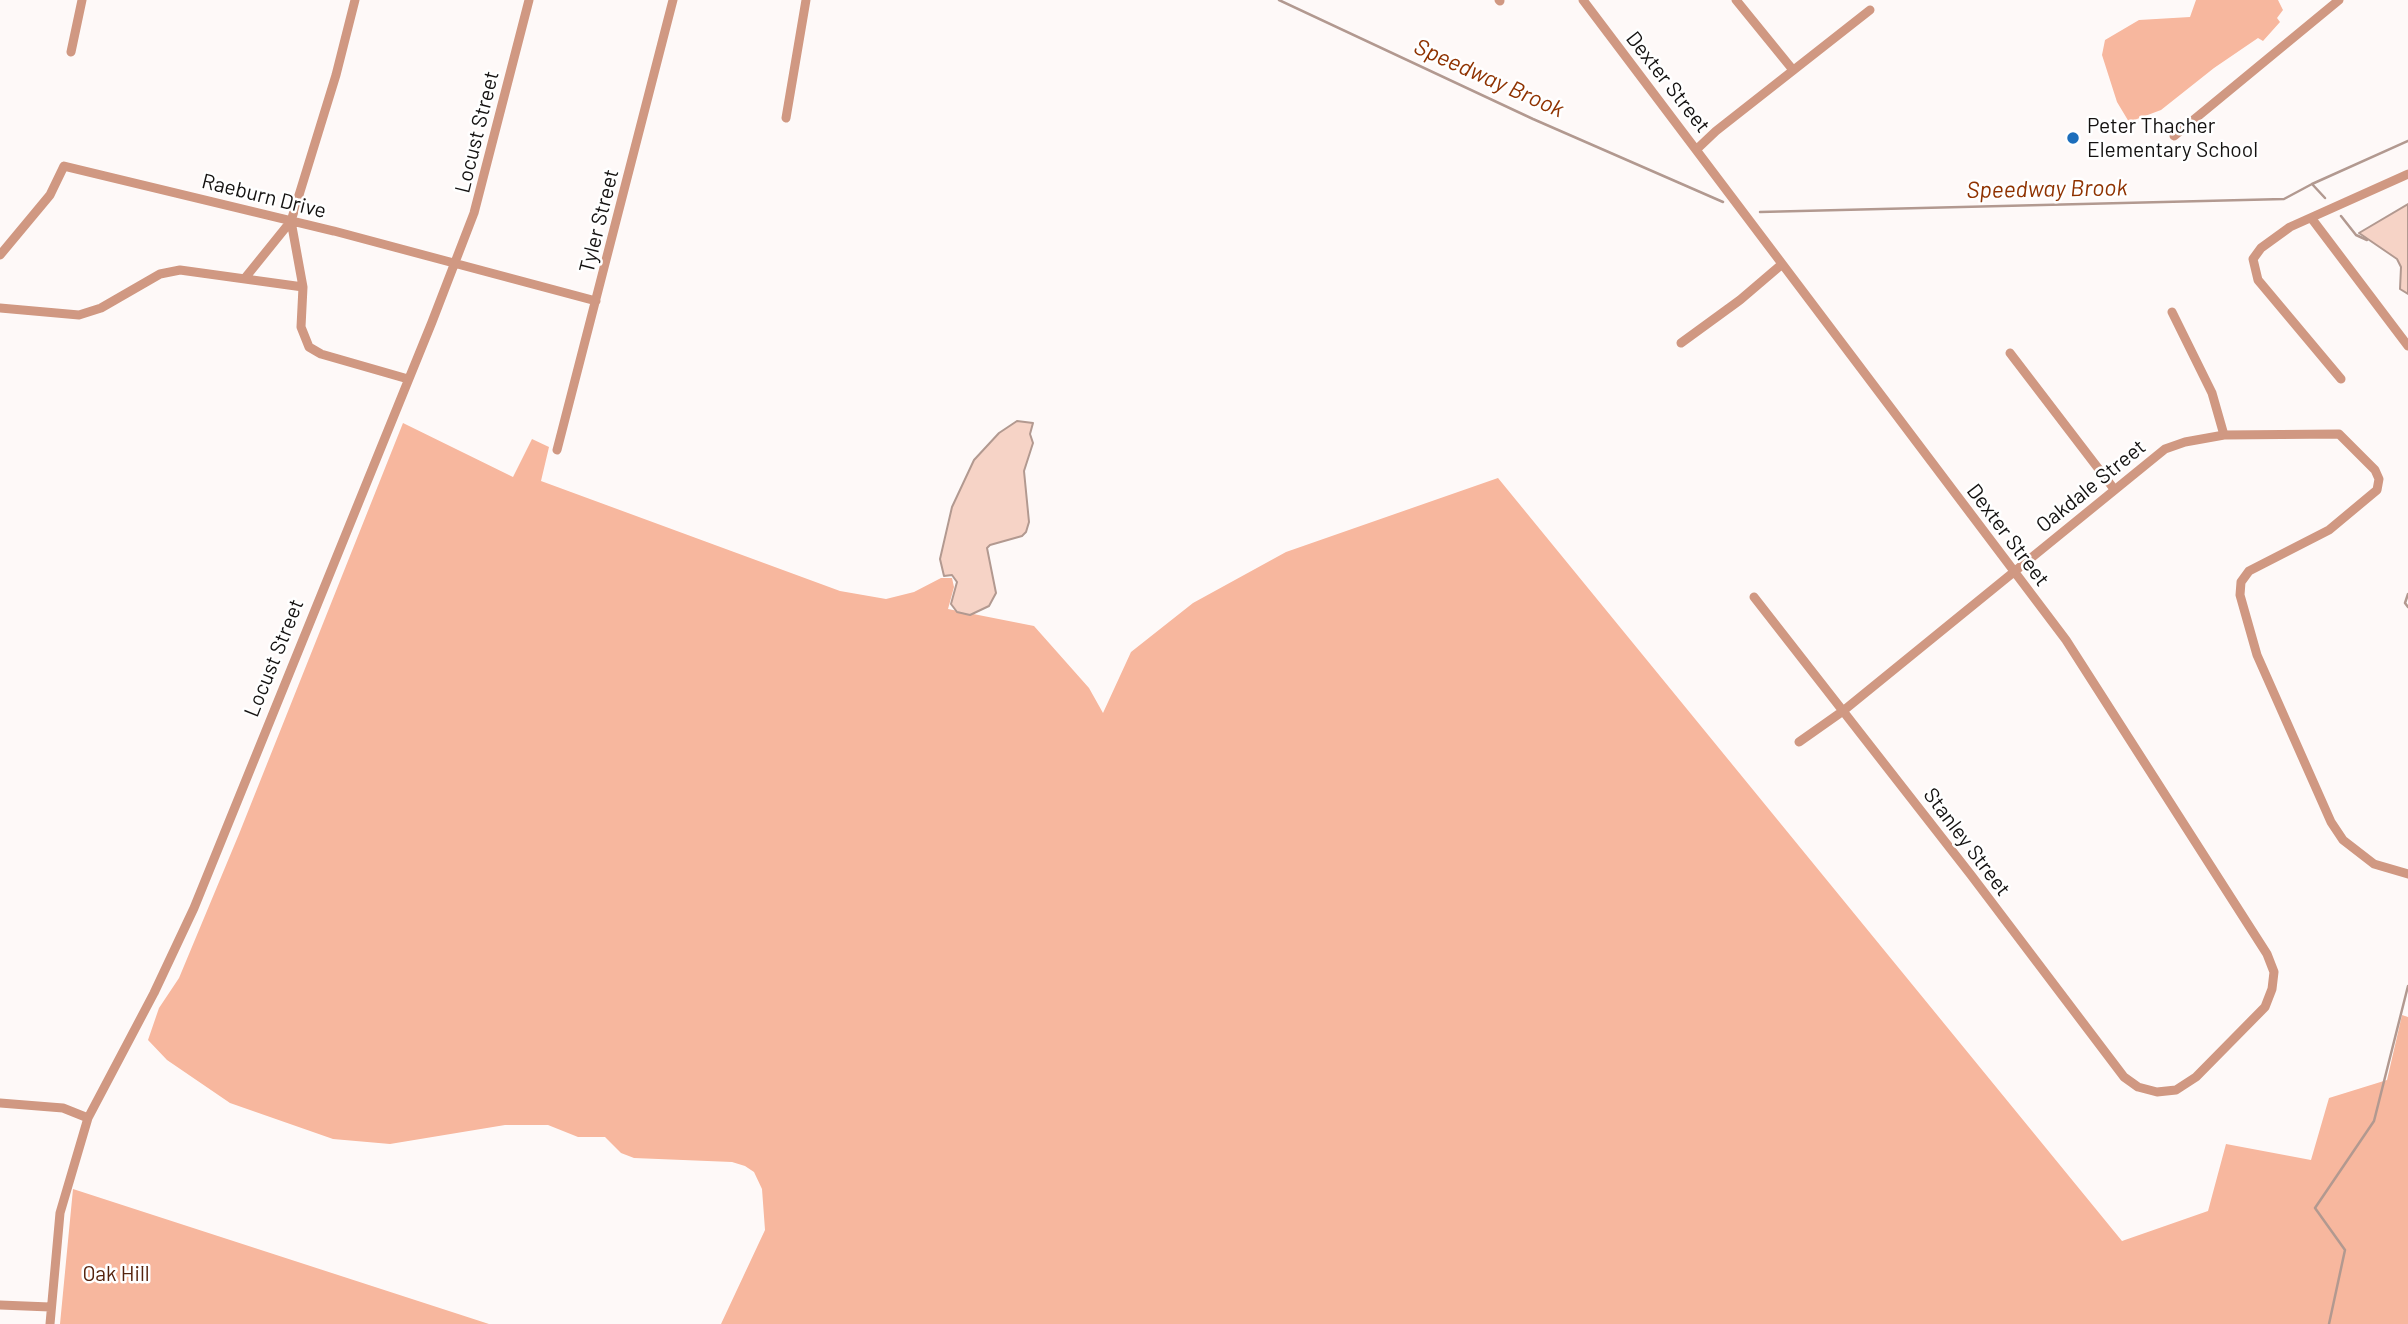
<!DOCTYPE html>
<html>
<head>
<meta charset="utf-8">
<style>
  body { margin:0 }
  canvas { display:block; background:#fef9f8 }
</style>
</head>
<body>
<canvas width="2408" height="1324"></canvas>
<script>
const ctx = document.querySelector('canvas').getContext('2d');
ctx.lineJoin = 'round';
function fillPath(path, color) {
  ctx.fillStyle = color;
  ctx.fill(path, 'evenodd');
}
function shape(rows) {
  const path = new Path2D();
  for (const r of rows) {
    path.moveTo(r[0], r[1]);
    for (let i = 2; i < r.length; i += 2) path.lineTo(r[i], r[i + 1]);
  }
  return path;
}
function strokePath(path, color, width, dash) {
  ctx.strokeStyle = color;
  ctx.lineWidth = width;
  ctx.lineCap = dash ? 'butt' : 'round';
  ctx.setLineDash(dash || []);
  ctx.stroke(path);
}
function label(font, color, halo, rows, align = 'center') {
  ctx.font = font + ' Barlow,sans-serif';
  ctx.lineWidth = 5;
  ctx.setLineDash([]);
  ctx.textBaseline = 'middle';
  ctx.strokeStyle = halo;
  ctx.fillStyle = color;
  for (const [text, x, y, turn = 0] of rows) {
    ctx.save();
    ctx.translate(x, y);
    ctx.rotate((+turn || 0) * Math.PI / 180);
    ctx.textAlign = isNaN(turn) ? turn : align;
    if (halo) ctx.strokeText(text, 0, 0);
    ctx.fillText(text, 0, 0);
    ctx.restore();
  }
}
fillPath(shape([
  [2196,0,2278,0,2283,10,2277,18,2280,22,2263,41,2258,38,2214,68,2161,110,2129,122,2117,102,2102,55,2105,40,2139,20,2190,17],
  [403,423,513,477,532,439,549,447,541,481,840,591,886,599,914,592,941,578,952,578,954,587,948,609,1034,626,1089,688,1103,713,1131,652,1193,603,1286,552,1498,478,2122,1241,2208,1211,2226,1144,2311,1160,2329,1098,2387,1080,2402,1015,2408,1017,2408,1324,721,1324,765,1230,762,1189,754,1172,745,1166,732,1162,634,1158,621,1153,605,1137,578,1137,548,1125,505,1125,390,1144,333,1139,230,1103,167,1060,148,1040,159,1008,179,978,239,834],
  [73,1189,489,1324,60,1324]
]), '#f7b79e');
const water = shape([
  [2408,204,2408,294,2400,289,2401,267,2397,259,2359,233,2408,204],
  [1017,421,1033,423,1030,434,1033,443,1024,471,1029,522,1026,532,1022,536,990,545,987,548,996,593,989,606,970,615,957,612,951,604,957,582,952,575,944,576,940,559,952,507,974,460,999,433,1017,421]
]);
fillPath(water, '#f6d3c6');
strokePath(water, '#b29990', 2);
strokePath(shape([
  [1279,0,1533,119,1723,202],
  [2312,184,2408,141],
  [1760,212,2284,199,2312,184,2325,198],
  [2341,216,2356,235,2367,240],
  [2408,594,2405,603,2408,607],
  [2329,1324,2345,1250,2315,1208,2374,1121,2408,986]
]), '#b29990', 2.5);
strokePath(shape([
  [355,0,336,75,291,221,303,287,301,327,309,347,321,354,408,379],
  [1499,0,1500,1],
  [1583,0,2066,640,2267,954,2274,972,2272,989,2265,1007,2196,1077,2176,1090,2157,1092,2138,1087,2124,1077,1971,875,1754,597],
  [1736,0,1793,70],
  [71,52,82,0],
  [786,118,806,0],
  [2174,136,2339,0],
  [1697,149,1716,131,1870,10],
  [2312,219,2408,346],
  [0,255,50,195,64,166,334,231,596,301],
  [245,278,291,221],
  [0,308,79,315,101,308,160,274,180,270,303,287],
  [2172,312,2212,393,2224,435],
  [1681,343,1740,300,1781,265],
  [2010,353,2114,489],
  [2341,379,2258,280,2253,259,2261,248,2290,227,2408,174],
  [557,450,673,0],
  [1799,742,1843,711,2165,449,2185,442,2224,435,2339,434,2375,470,2379,479,2377,490,2329,530,2249,571,2241,582,2240,595,2257,655,2331,822,2343,840,2374,864,2408,874],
  [0,1103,63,1108,88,1118],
  [0,1305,50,1307],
  [50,1324,60,1213,88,1118,154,993,194,908,432,322,474,213,529,0]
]), '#d09882', 9);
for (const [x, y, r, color] of [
  [2073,138,7,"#1c6ebc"]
]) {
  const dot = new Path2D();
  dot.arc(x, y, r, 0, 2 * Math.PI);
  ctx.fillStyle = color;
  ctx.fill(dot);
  strokePath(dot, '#fff', 2.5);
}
label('21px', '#141211', '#fff', [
  ["Dexter Street",1668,82,52],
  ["Locust Street",477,132,-76],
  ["Raeburn Drive",264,196,14],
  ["Tyler Street",599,221,-76],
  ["Oakdale Street",2091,486,-39],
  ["Dexter Street",2008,535,53],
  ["Locust Street",274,658,-68],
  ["Stanley Street",1967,842,53]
]);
label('21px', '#141211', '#fff', [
  ["Peter Thacher",2087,126],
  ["Elementary School",2087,150]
], 'left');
label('21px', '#56240e', '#fff', [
  ["Oak Hill",116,1274]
]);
label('italic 23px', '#8f3200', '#fff', [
  ["Speedway Brook",1489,78,24],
  ["Speedway Brook",2047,189,-1]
]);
</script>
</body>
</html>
